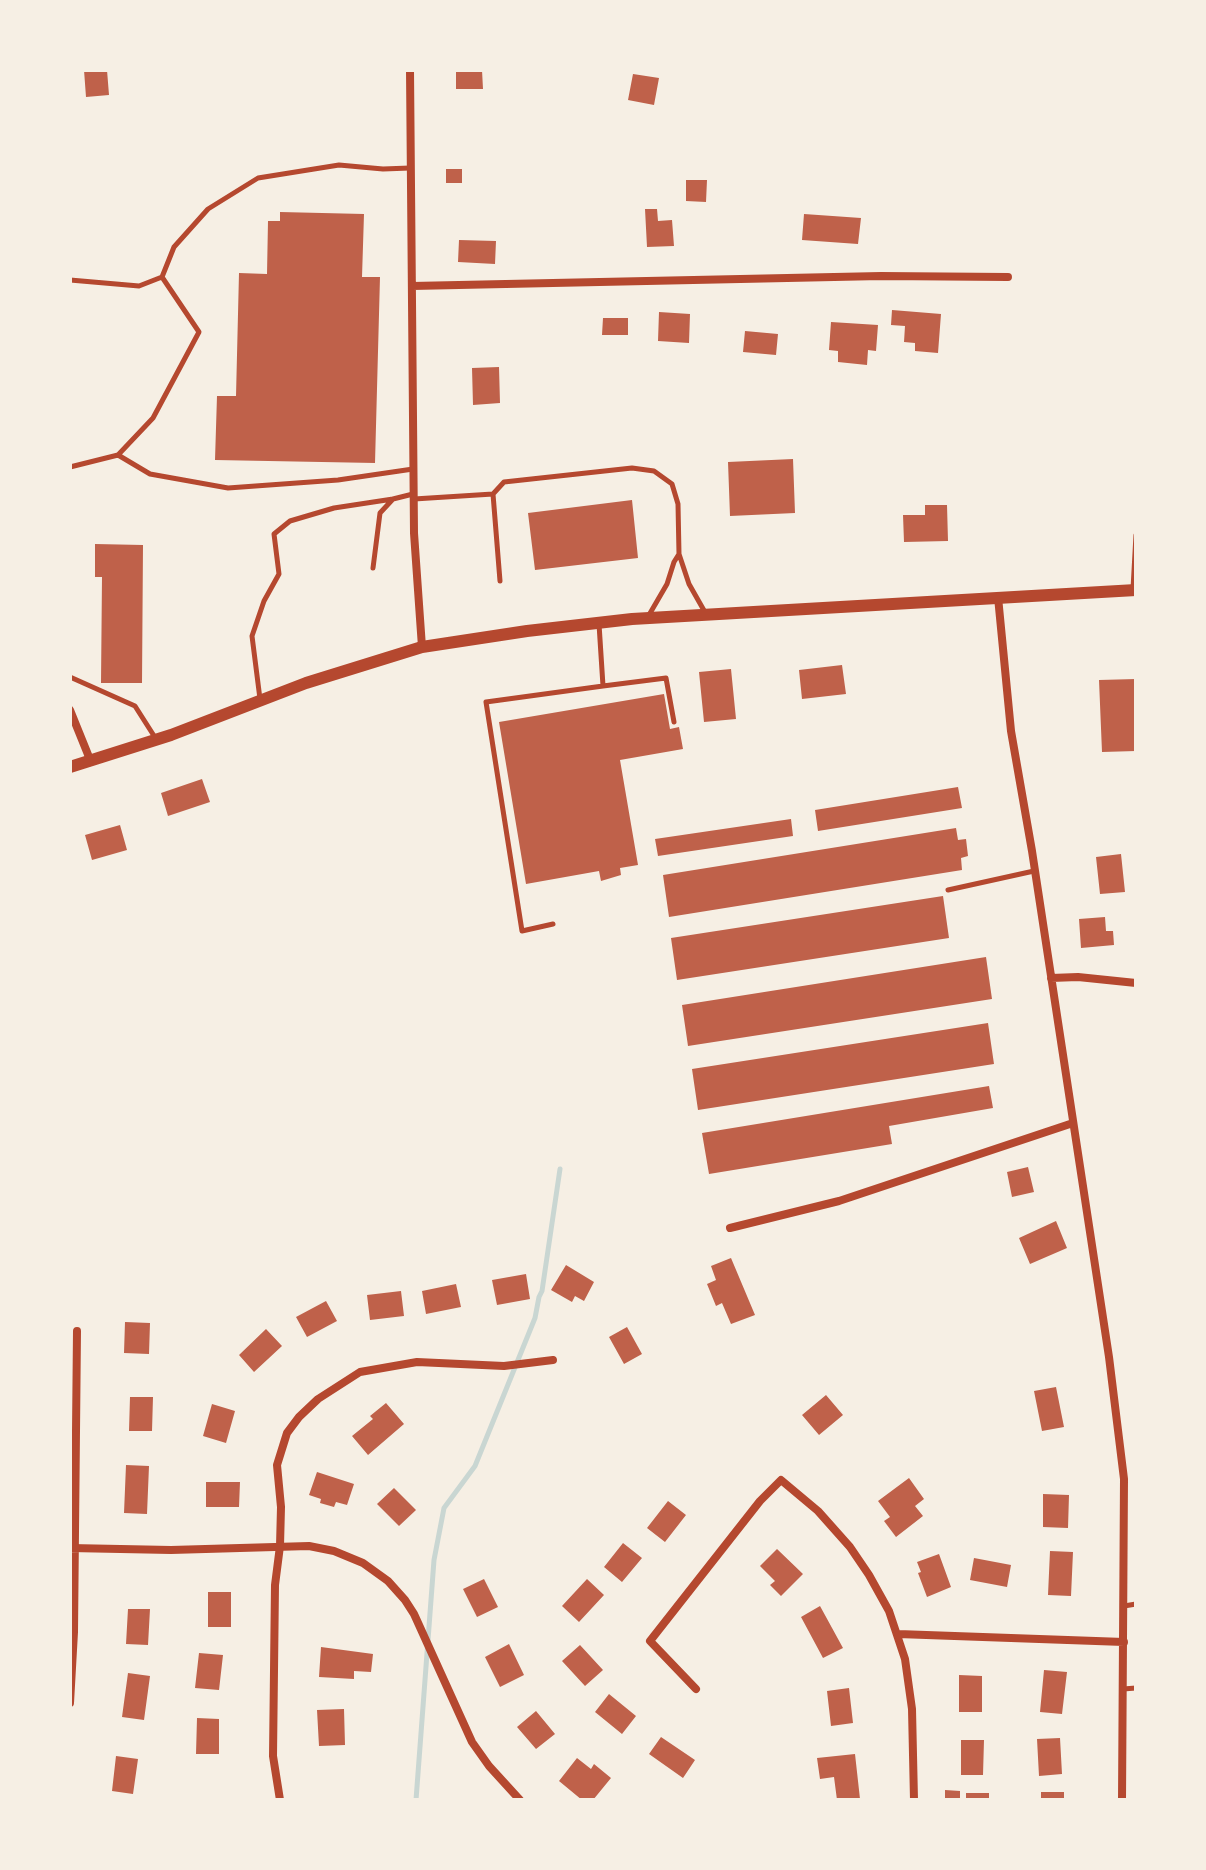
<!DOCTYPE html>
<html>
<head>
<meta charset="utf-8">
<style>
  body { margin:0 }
  #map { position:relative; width:1206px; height:1870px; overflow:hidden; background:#f6efe4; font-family:"Sofia Sans Condensed",sans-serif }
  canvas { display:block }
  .frame { position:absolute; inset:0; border:72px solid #f6efe4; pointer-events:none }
</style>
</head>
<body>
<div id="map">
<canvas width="1206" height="1870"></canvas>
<div class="frame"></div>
</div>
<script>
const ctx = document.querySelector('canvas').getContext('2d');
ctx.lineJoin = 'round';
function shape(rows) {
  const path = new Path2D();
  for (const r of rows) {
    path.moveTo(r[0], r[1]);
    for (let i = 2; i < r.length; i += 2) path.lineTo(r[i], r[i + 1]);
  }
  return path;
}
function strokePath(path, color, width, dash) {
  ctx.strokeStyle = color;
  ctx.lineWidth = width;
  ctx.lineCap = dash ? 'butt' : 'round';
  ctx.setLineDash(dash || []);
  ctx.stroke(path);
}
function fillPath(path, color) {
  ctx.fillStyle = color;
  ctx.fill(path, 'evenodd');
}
strokePath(shape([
  [416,1800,434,1560,444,1508,475,1466,535,1318,539,1297,542,1291,560,1169]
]), '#c9d6d2', 5);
fillPath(shape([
  [84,70,107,70,109,95,86,97],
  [456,70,482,70,483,89,456,89],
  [633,74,659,78,654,105,628,100],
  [446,169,462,169,462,183,446,183],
  [686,180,707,180,706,202,686,201],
  [645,209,657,209,658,221,672,220,674,246,647,247],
  [280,212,364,214,362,277,380,277,375,463,215,460,217,396,236,396,239,273,267,274,268,221,280,221],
  [804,214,861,218,858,244,802,240],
  [459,240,496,241,495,264,458,262],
  [892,310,941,314,938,353,915,351,915,343,904,342,905,326,891,325],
  [659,312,690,314,689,343,658,341],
  [603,318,628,318,628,335,602,335],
  [831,322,878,325,876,351,868,350,867,365,838,362,838,351,829,350],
  [745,331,778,334,776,355,743,352],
  [499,367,500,403,473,405,472,368],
  [793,459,795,513,730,516,728,462],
  [632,500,638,558,535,570,528,513],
  [925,505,947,505,948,541,904,542,903,515,925,515],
  [95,544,143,545,142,683,101,683,102,577,95,577],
  [842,665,846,694,802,699,799,670],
  [731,669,736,719,704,722,699,672],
  [1136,679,1136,751,1102,752,1099,680],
  [664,694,670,729,679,727,683,749,620,760,638,865,620,868,621,875,601,881,599,871,526,884,499,722],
  [202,779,210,802,168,816,161,793],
  [958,787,962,808,818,831,815,810],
  [791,819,793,836,658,856,655,839],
  [120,825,127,850,92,860,85,835],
  [956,828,958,840,966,839,968,856,961,858,962,870,669,917,663,875],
  [1121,854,1125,892,1100,894,1096,857],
  [943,896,949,938,677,980,671,938],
  [1105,917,1106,931,1113,931,1114,945,1081,948,1079,919],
  [986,957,992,999,688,1046,682,1005],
  [988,1023,994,1064,698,1110,692,1069],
  [989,1086,993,1108,889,1126,892,1144,709,1174,702,1133],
  [1028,1167,1034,1192,1012,1197,1007,1172],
  [1056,1221,1067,1248,1030,1264,1019,1238],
  [731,1258,755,1315,731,1324,722,1303,716,1306,707,1284,716,1280,711,1266],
  [566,1265,594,1282,584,1301,575,1296,572,1302,551,1290],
  [526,1274,530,1299,497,1305,492,1280],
  [456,1284,461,1307,426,1314,422,1291],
  [401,1291,404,1316,370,1320,367,1295],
  [326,1301,337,1321,307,1337,296,1317],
  [125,1322,150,1323,149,1354,124,1353],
  [627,1327,642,1354,624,1364,609,1337],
  [266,1329,282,1346,254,1372,239,1355],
  [1056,1387,1064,1427,1042,1431,1034,1391],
  [826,1395,843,1415,819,1435,802,1415],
  [130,1397,153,1397,152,1431,129,1431],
  [386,1403,404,1424,368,1455,352,1436,373,1419,370,1416],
  [212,1404,235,1411,226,1443,203,1436],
  [126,1465,149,1466,147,1514,124,1513],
  [317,1472,354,1484,347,1505,336,1502,334,1507,320,1503,321,1499,309,1495],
  [909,1478,924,1499,915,1506,923,1516,896,1537,884,1521,890,1517,878,1501],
  [206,1482,240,1482,239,1507,206,1507],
  [394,1488,416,1510,399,1526,377,1504],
  [1043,1494,1069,1495,1068,1528,1043,1527],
  [668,1501,686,1515,665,1542,647,1528],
  [623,1543,642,1558,622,1582,604,1567],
  [777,1549,803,1574,781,1596,770,1585,775,1581,760,1566],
  [1050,1551,1073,1552,1071,1596,1048,1595],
  [939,1554,951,1587,927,1597,918,1573,921,1572,917,1562],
  [974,1558,1011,1565,1007,1587,970,1580],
  [484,1579,498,1607,477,1617,463,1589],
  [587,1579,604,1595,579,1622,562,1606],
  [208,1592,231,1592,231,1627,208,1627],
  [820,1606,843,1648,823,1658,801,1617],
  [128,1609,150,1609,148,1645,126,1644],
  [509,1644,524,1675,500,1687,485,1657],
  [580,1645,603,1670,585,1686,562,1661],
  [321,1647,373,1654,371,1672,354,1671,354,1679,319,1677],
  [199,1653,223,1655,219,1690,195,1688],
  [1044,1670,1067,1672,1062,1714,1040,1712],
  [128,1673,150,1676,144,1720,122,1717],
  [959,1675,982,1676,982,1712,959,1712],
  [849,1688,853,1723,831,1726,827,1691],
  [609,1694,636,1716,622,1734,595,1712],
  [344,1709,345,1745,319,1746,317,1710],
  [536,1711,555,1734,536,1749,517,1727],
  [197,1718,219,1719,219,1754,196,1754],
  [661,1737,695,1760,683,1778,649,1754],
  [1060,1738,1062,1774,1039,1776,1037,1739],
  [961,1740,984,1740,983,1775,961,1775],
  [855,1754,860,1799,837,1800,834,1777,820,1779,817,1758],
  [116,1756,138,1759,133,1794,112,1791],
  [577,1758,591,1769,594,1764,611,1778,593,1800,582,1800,559,1781],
  [945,1790,960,1791,960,1800,945,1800],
  [1041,1792,1064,1792,1064,1800,1041,1800],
  [966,1793,989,1793,989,1800,966,1800]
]), '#bf614a');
strokePath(shape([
  [70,280,139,286,162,277,174,247,208,209,258,178,339,165,383,169,410,168],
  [118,455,150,474,228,488,338,480,413,469],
  [70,467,118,455,153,418,199,332,162,277],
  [493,494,504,482,632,468,654,471,672,484,678,504,679,554],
  [414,499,493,494,500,581],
  [373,568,380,513,393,499,413,494],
  [1133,589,1136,535],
  [649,615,667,584,674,562,679,554,689,584,706,614],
  [70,677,135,706,156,739],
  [603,686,666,678,674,722],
  [260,699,252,636,264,601,279,574,274,534,290,521,334,508,393,499],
  [948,890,1034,871],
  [553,924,522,931,486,702,603,686,599,624],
  [1124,1606,1136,1604],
  [1123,1689,1136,1688]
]), '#b5482f', 5);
strokePath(shape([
  [410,70,414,533,422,647],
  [412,286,881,276,1008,277],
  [998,597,1011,731,1032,851,1109,1357,1124,1479,1122,1800],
  [70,710,91,762],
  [1051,978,1078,977,1136,983],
  [730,1228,839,1201,1073,1123],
  [70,1548,171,1550,309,1546,334,1551,363,1563,388,1581,405,1600,414,1614,472,1742,489,1766,520,1800],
  [898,1634,1124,1642],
  [696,1689,650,1641,760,1501,781,1480,818,1511,850,1547,869,1575,889,1611,905,1659,912,1709,914,1800],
  [70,1703,74,1632,77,1331],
  [280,1800,273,1756,275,1585,280,1546,281,1507,277,1465,287,1433,299,1417,318,1399,360,1372,417,1362,504,1366,553,1360]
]), '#b5482f', 8);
strokePath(shape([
  [70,767,171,735,306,683,422,647,527,631,632,619,1136,590]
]), '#b5482f', 12);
</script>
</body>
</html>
